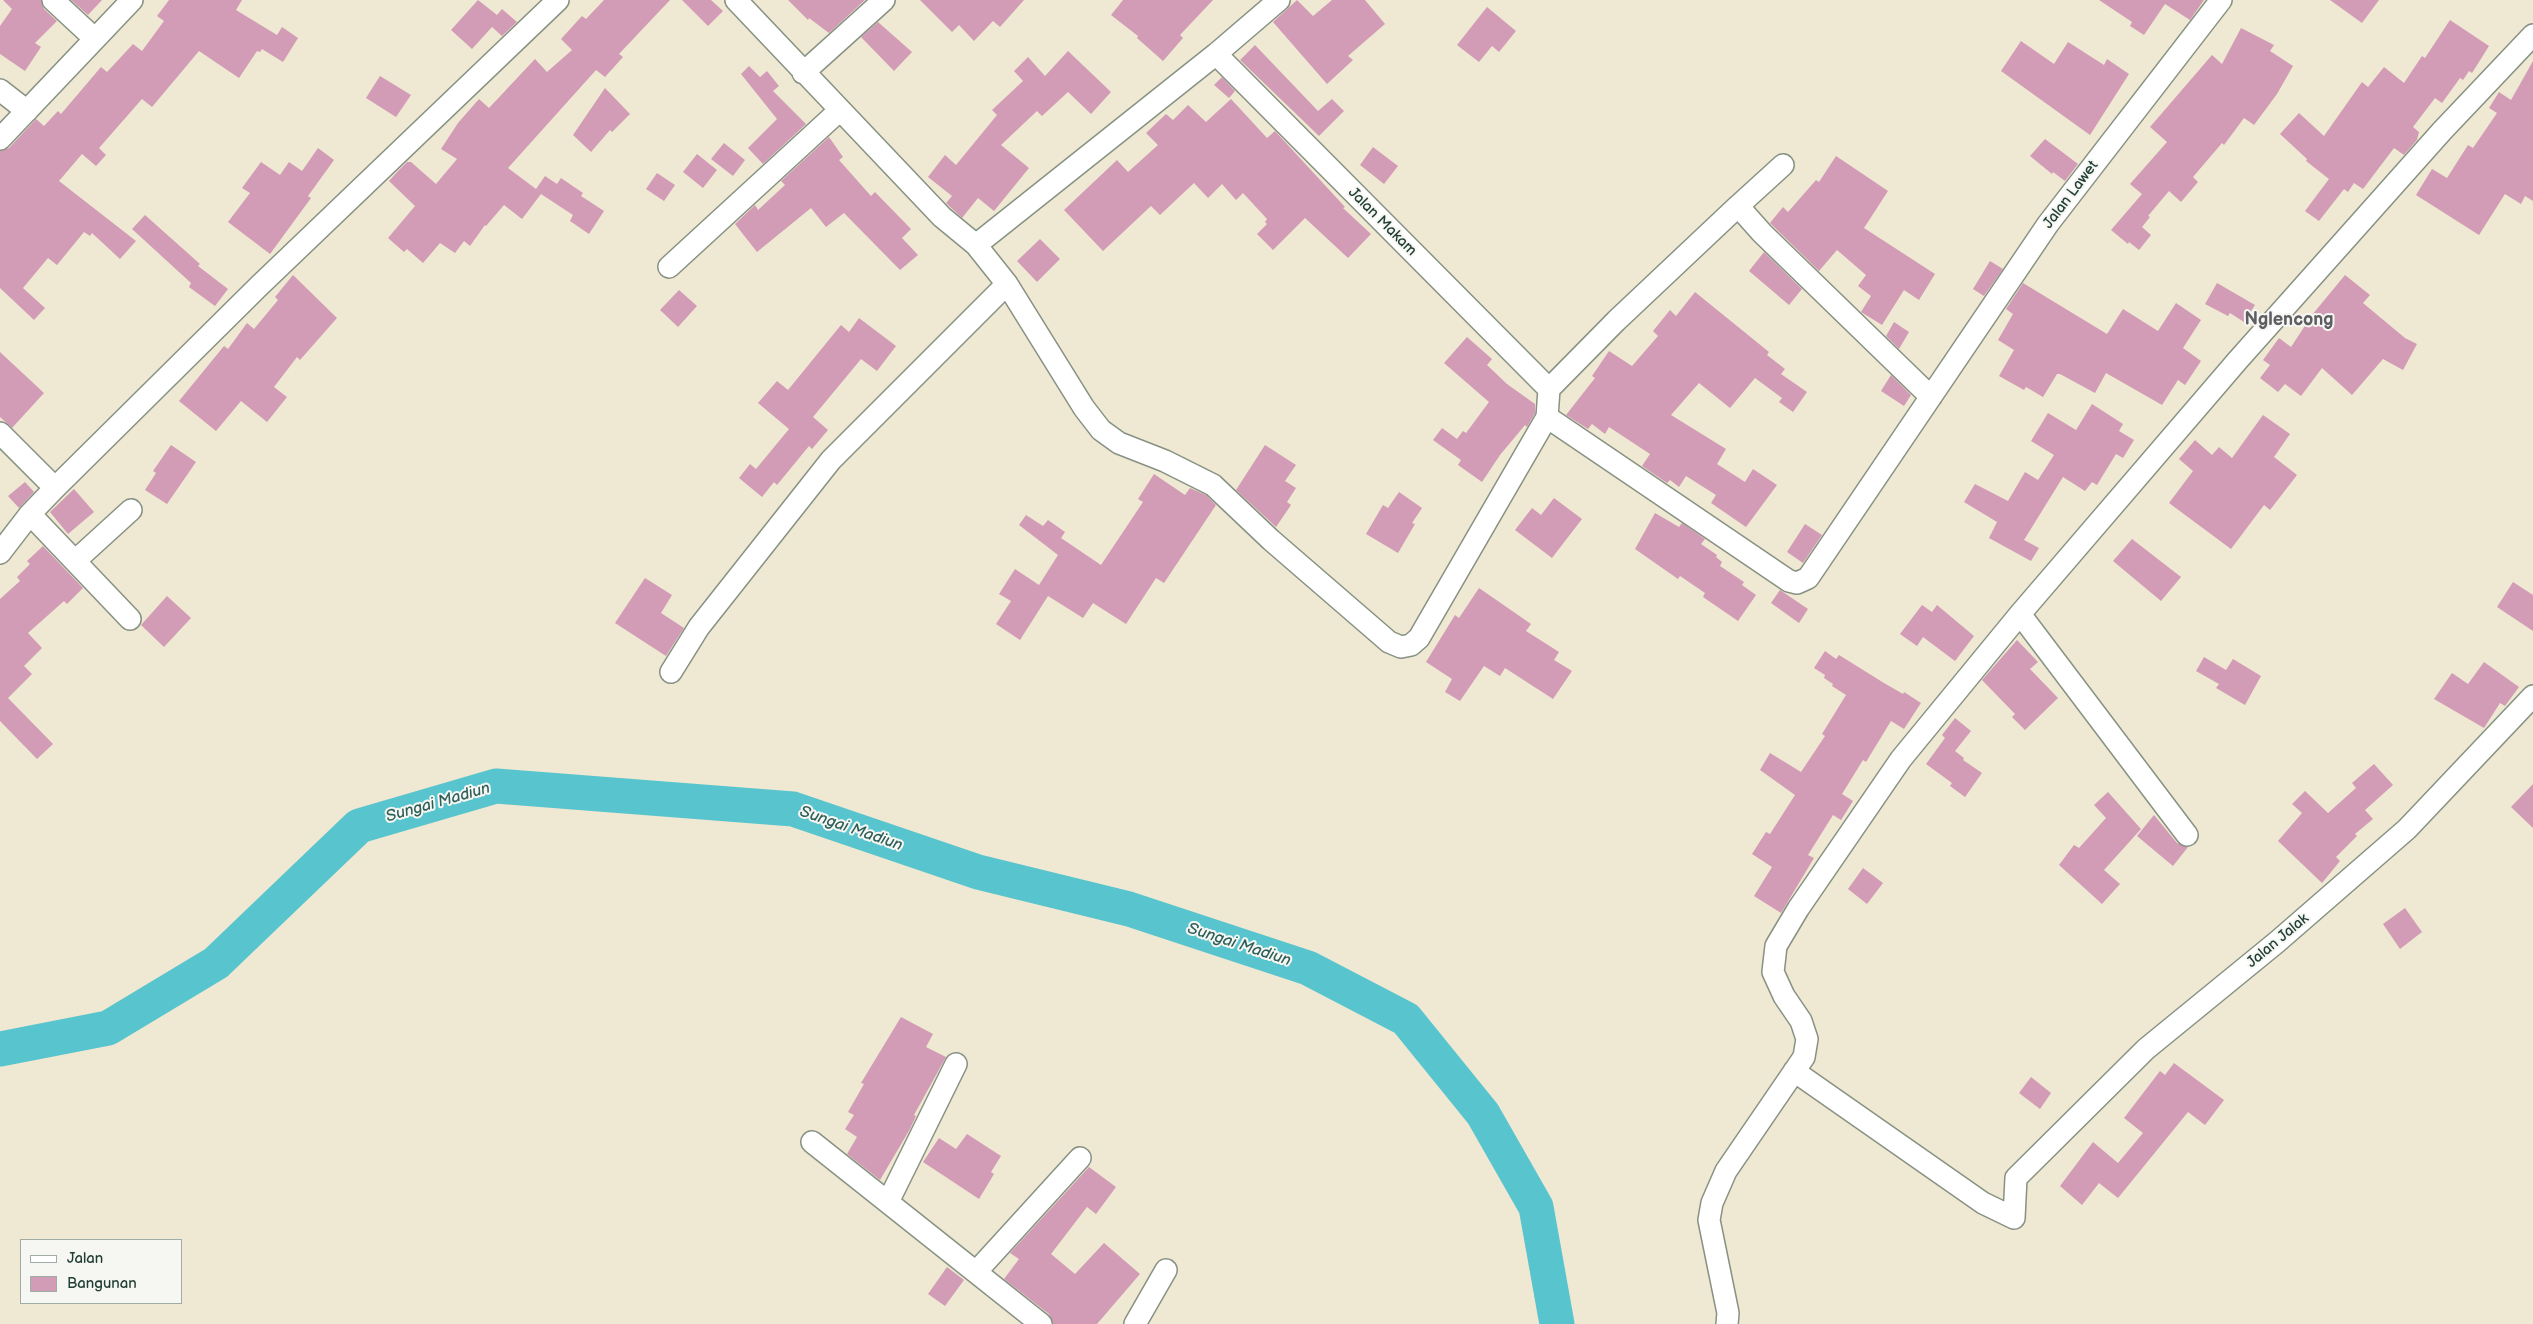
<!DOCTYPE html>
<html>
<head>
<meta charset="utf-8">
<style>
  body { margin:0 }
  #map { position:relative; width:2533px; height:1324px; overflow:hidden; background:#efe8d2; font-family:"Balsamiq Sans",sans-serif }
  canvas { display:block }
  .legend { position:absolute; left:20px; top:1239px; width:162px; height:65px; box-sizing:border-box; background:#f6f6f2; border:1px solid #a0aca6; margin:0; padding:6px 9px; list-style:none; font-size:15px; color:#1f3d34 }
  .legend li { display:flex; align-items:center; gap:10px; height:25px }
  .legend b { width:25px; border:1px solid #a0aca6 }
</style>
</head>
<body>
<div id="map">
<canvas width="2533" height="1324"></canvas>
<ul class="legend">
<li><b style="height:6px;background:#fff"></b>Jalan</li>
<li><b style="height:14px;background:#d29cb6"></b>Bangunan</li>
</ul>
</div>
<script>
const ctx = document.querySelector('canvas').getContext('2d');
ctx.lineJoin = 'round';
function shape(rows) {
  const path = new Path2D();
  for (const r of rows) {
    path.moveTo(r[0], r[1]);
    for (let i = 2; i < r.length; i += 2) path.lineTo(r[i], r[i + 1]);
  }
  return path;
}
function strokePath(path, color, width, dash) {
  ctx.strokeStyle = color;
  ctx.lineWidth = width;
  ctx.lineCap = dash ? 'butt' : 'round';
  ctx.setLineDash(dash || []);
  ctx.stroke(path);
}
function fillPath(path, color) {
  ctx.fillStyle = color;
  ctx.fill(path, 'evenodd');
}
function label(font, color, halo, rows, align = 'center') {
  ctx.font = font + ' "Balsamiq Sans",sans-serif';
  ctx.lineWidth = 4;
  ctx.setLineDash([]);
  ctx.textBaseline = 'middle';
  ctx.strokeStyle = halo;
  ctx.fillStyle = color;
  for (const [text, x, y, turn = 0] of rows) {
    ctx.save();
    ctx.translate(x, y);
    ctx.rotate((+turn || 0) * Math.PI / 180);
    ctx.textAlign = isNaN(turn) ? turn : align;
    if (halo) ctx.strokeText(text, 0, 0);
    ctx.fillText(text, 0, 0);
    ctx.restore();
  }
}
strokePath(shape([
  [0,1049,108,1028,216,963,359,826,496,786,793,809,978,872,1129,909,1308,968,1406,1019,1483,1114,1536,1207,1557,1324]
]), '#57c4ce', 35);
fillPath(shape([
  [3,0,41,0,44,9,57,21,35,43,41,47,25,71,0,54,0,26,12,9],
  [71,0,102,0,88,15],
  [169,0,242,0,236,10,277,35,282,27,298,38,283,62,262,49,260,52,257,51,239,78,199,51,152,107,142,99,99,148,106,155,96,166,82,154,59,181,136,241,120,259,92,233,90,236,84,232,57,265,48,258,23,288,45,308,34,320,0,288,0,151,9,148,36,119,44,126,58,111,61,114,101,67,107,72,133,44,142,51,164,21,157,16],
  [478,0,497,15,502,9,517,22,502,36,492,27,472,49,451,30],
  [604,0,670,0,619,54,623,57,605,77,596,70,508,168,536,189,545,176,557,184,561,178,583,193,581,196,604,211,589,234,570,221,573,215,541,194,522,219,504,205,486,226,485,225,470,246,464,241,455,253,440,243,423,263,407,249,404,252,388,238,415,206,389,181,398,171,407,162,411,162,436,184,457,159,441,149,458,123,479,99,489,108,535,59,547,72,572,50,561,39,582,16,586,19],
  [682,0,711,0,723,11,708,26],
  [788,0,865,0,829,33,809,18,808,20],
  [920,0,1024,0,1000,27,993,21,974,41,959,25,952,32],
  [1123,0,1213,0,1180,35,1183,38,1163,61,1137,38,1138,36,1111,15],
  [1297,0,1313,16,1332,0,1365,0,1385,24,1348,56,1353,60,1327,84,1273,22],
  [2099,0,2204,0,2190,20,2165,4,2144,35,2130,26,2132,22],
  [2330,0,2379,0,2362,23],
  [1487,7,1516,31,1499,52,1492,46,1479,62,1457,45],
  [2450,20,2489,46,2472,73,2469,71,2463,80,2460,78,2442,103,2435,98,2413,127,2419,132,2417,140,2404,155,2394,148,2363,189,2354,183,2348,192,2344,189,2319,221,2305,211,2329,179,2306,161,2307,159,2280,134,2299,113,2324,136,2362,82,2368,87,2384,67,2404,83,2422,56,2425,58],
  [878,22,912,52,894,71,861,37],
  [2241,28,2274,45,2270,51,2293,66,2277,94,2254,125,2244,118,2224,145,2222,143,2193,177,2198,182,2181,202,2169,191,2148,216,2150,217,2142,227,2151,235,2139,250,2129,242,2128,244,2111,230,2142,194,2130,184,2167,142,2150,127,2212,55,2222,64],
  [2021,41,2054,64,2068,42,2104,65,2107,59,2129,74,2090,135,2001,71],
  [1255,45,1318,111,1332,99,1344,111,1319,136,1240,60],
  [1068,51,1111,92,1091,114,1068,92,1042,116,1037,111,1001,145,1029,168,994,211,978,198,962,218,946,203,952,196,928,177,945,155,956,165,997,115,992,110,1023,81,1014,71,1028,57,1045,76],
  [2533,61,2533,201,2525,196,2521,204,2505,194,2479,235,2416,195,2432,169,2447,178,2468,145,2473,148,2497,113,2489,108,2499,92,2511,100],
  [749,66,760,77,767,71,779,86,773,91,806,124,763,164,748,148,777,119,741,74],
  [380,76,411,95,396,117,366,98],
  [1222,77,1235,91,1229,98,1214,85],
  [605,88,630,114,612,132,610,130,591,152,573,135],
  [1231,99,1267,138,1275,131,1345,207,1343,208,1371,234,1348,258,1305,218,1273,250,1257,234,1267,224,1265,222,1267,219,1243,193,1236,200,1222,184,1208,198,1194,183,1160,215,1151,206,1103,251,1064,210,1117,160,1128,172,1158,145,1146,133,1166,114,1173,120,1188,105,1206,122],
  [829,137,843,157,839,160,871,196,875,192,911,229,902,238,918,255,900,270,844,213,826,227,811,208,757,252,735,224,755,205,758,210,785,185,781,181],
  [2045,139,2078,164,2065,181,2053,172,2052,174,2030,156],
  [724,143,745,160,733,176,711,159],
  [1373,147,1398,166,1384,184,1360,165],
  [318,148,334,160,308,196,311,198,270,254,228,222,250,193,242,188,261,162,280,175,289,162,302,171],
  [697,154,717,170,703,188,683,172],
  [1836,156,1888,191,1864,228,1935,274,1919,300,1904,290,1882,325,1861,312,1871,296,1858,286,1866,275,1837,250,1819,271,1770,223,1783,207,1788,212,1816,180,1819,182],
  [657,173,675,185,664,201,646,189],
  [145,215,200,264,198,266,228,289,215,306,189,287,191,283,132,229],
  [1040,239,1060,259,1037,282,1017,261],
  [1764,252,1802,289,1789,305,1749,271],
  [1990,261,2003,269,1984,296,1973,289],
  [293,275,337,318,300,360,297,357,274,387,287,397,267,422,241,401,216,431,179,401,224,346,228,349,247,323,254,329,278,300,275,297],
  [2345,275,2370,295,2363,303,2405,338,2417,344,2403,370,2383,359,2352,395,2322,368,2301,396,2285,384,2278,392,2260,378,2270,365,2263,360,2279,338,2291,347,2312,315],
  [2023,283,2107,334,2123,309,2158,331,2176,303,2201,320,2183,348,2201,361,2185,385,2178,380,2162,405,2106,373,2095,393,2060,374,2057,374,2043,397,2026,387,2024,390,1999,376,2014,350,1998,340,2013,314,2006,309],
  [2217,283,2255,305,2244,322,2230,313,2228,316,2205,304],
  [679,290,697,306,678,327,660,310],
  [1695,292,1769,352,1767,355,1785,369,1781,374,1807,392,1793,412,1779,402,1782,398,1755,378,1730,408,1699,383,1671,415,1726,449,1717,464,1745,482,1753,469,1777,485,1746,527,1711,503,1716,495,1686,476,1679,487,1670,480,1667,483,1642,466,1650,454,1609,427,1605,434,1592,424,1588,429,1566,415,1595,378,1592,376,1609,351,1632,366,1658,336,1653,331,1670,310,1676,316],
  [859,318,896,346,877,371,861,359,813,417,828,430,812,449,809,446,777,485,774,482,762,497,739,478,750,464,756,469,789,429,758,403,777,381,788,390,841,325,849,332],
  [1894,322,1909,332,1899,349,1886,336],
  [1467,337,1492,359,1487,365,1507,384,1535,404,1535,413,1527,427,1525,425,1500,455,1482,482,1458,465,1461,460,1433,440,1442,428,1457,439,1463,431,1466,433,1489,402,1444,363],
  [0,352,44,393,12,428,0,417],
  [1891,375,1911,395,1904,406,1881,391],
  [2092,404,2123,424,2119,431,2134,440,2123,458,2116,454,2097,485,2092,482,2085,491,2063,477,2024,540,2039,548,2031,561,1989,538,1997,522,1964,502,1975,484,2008,501,2025,472,2038,480,2054,455,2031,441,2048,413,2076,430],
  [2263,415,2290,434,2274,457,2297,475,2270,510,2264,505,2231,549,2169,503,2193,471,2179,459,2195,440,2212,455,2219,447,2232,458],
  [171,445,196,462,167,504,145,490,156,473,153,471],
  [1265,445,1296,465,1285,481,1296,488,1287,502,1291,505,1276,527,1236,490],
  [1154,474,1185,495,1190,488,1206,495,1216,505,1164,583,1156,578,1126,624,1093,603,1083,618,1048,596,1020,640,996,624,1011,601,999,594,1015,569,1039,585,1058,555,1019,525,1026,515,1043,526,1048,520,1065,532,1061,538,1101,565,1143,502,1138,499],
  [25,482,34,492,19,508,8,496],
  [74,489,94,512,68,534,50,512],
  [1399,492,1422,508,1412,523,1415,524,1398,553,1366,534,1383,505,1388,508],
  [1554,498,1582,519,1552,558,1515,530,1532,508,1541,515],
  [1655,513,1679,527,1682,523,1705,539,1701,544,1717,555,1716,557,1722,562,1720,566,1744,582,1742,585,1756,595,1738,621,1703,597,1705,593,1680,576,1678,579,1635,549],
  [1805,524,1822,535,1803,563,1787,552],
  [2132,539,2181,577,2161,601,2113,561],
  [43,546,83,588,67,604,64,601,28,633,42,648,24,666,32,674,8,698,53,744,37,759,0,721,0,599,20,581,17,577,30,564,27,561],
  [645,578,672,595,661,613,684,628,666,656,615,623],
  [2513,582,2533,595,2533,631,2497,607],
  [1479,588,1531,624,1526,631,1559,652,1554,660,1572,671,1553,699,1505,668,1500,676,1484,666,1460,701,1445,692,1452,679,1426,662,1455,615,1459,618],
  [1780,590,1808,609,1799,623,1771,603],
  [167,596,191,618,164,647,141,625],
  [1922,605,1932,612,1937,605,1974,636,1955,661,1923,637,1917,646,1900,634],
  [2017,640,2038,662,2030,669,2058,698,2025,730,2012,717,2015,714,1982,680],
  [1825,651,1836,659,1839,655,1884,683,1903,694,1904,692,1921,703,1904,729,1891,721,1866,762,1863,760,1842,794,1853,801,1841,820,1833,815,1808,855,1814,858,1781,913,1754,896,1772,867,1752,854,1766,832,1770,834,1795,795,1760,770,1770,753,1801,772,1825,736,1822,734,1846,695,1832,686,1833,684,1824,678,1825,675,1814,668],
  [2204,657,2226,670,2233,659,2261,676,2245,705,2216,688,2219,684,2196,671],
  [2484,662,2519,687,2505,706,2500,703,2484,728,2434,699,2452,673,2468,684],
  [1955,718,1971,731,1955,751,1964,758,1963,760,1982,773,1965,797,1950,786,1952,783,1926,764,1945,738,1942,735],
  [2374,764,2393,785,2365,810,2373,819,2355,834,2357,836,2336,857,2340,861,2322,883,2278,841,2302,813,2292,804,2305,791,2328,813,2356,788,2352,783],
  [2533,784,2533,828,2511,807],
  [2108,792,2141,829,2104,870,2120,884,2102,904,2059,865,2074,845,2079,848,2106,818,2094,805],
  [2154,815,2177,843,2188,847,2173,866,2137,836],
  [1863,868,1883,883,1867,904,1848,889],
  [2405,908,2422,932,2400,949,2383,924],
  [901,1017,933,1034,926,1047,946,1057,914,1115,916,1116,910,1129,880,1180,847,1154,857,1137,845,1129,854,1115,848,1112,864,1084,861,1083],
  [2174,1063,2224,1100,2205,1125,2188,1112,2118,1198,2099,1183,2082,1205,2060,1186,2093,1142,2118,1163,2143,1133,2124,1118,2160,1071,2165,1075],
  [2031,1077,2051,1093,2040,1109,2019,1093],
  [967,1134,1001,1156,991,1172,994,1174,979,1199,923,1162,939,1138,956,1149],
  [1089,1167,1116,1187,1096,1214,1087,1207,1051,1254,1075,1274,1104,1243,1140,1274,1097,1324,1053,1324,1049,1314,1004,1279,1019,1259,1010,1253],
  [947,1267,964,1280,945,1306,928,1294]
]), '#d29cb6');
const minor = shape([
  [53,0,95,39],
  [736,0,942,217,976,245,1007,284,1084,408,1101,430,1119,443,1165,461,1213,485,1271,540,1389,642,1401,647,1411,645,1419,638,1547,417,1549,389,1616,321,1738,206,1762,233,1931,397],
  [1216,54,1549,389],
  [803,73,884,0],
  [0,90,27,111],
  [0,139,132,0],
  [1738,206,1783,165],
  [976,245,1216,54,1279,0],
  [669,267,840,110],
  [1547,417,1789,581,1797,583,1808,578,2048,224,2221,0],
  [0,433,55,488],
  [30,514,130,619],
  [0,553,30,514,55,488,259,286,558,0],
  [75,561,131,510],
  [2020,614,2187,835],
  [671,672,699,627,831,460,1007,284],
  [1794,1071,1983,1203,2014,1218,2016,1178,2146,1049,2277,942,2407,829,2533,696],
  [812,1142,1041,1324],
  [888,1202,956,1064],
  [976,1272,1080,1158],
  [1135,1324,1166,1270],
  [1727,1324,1728,1313,1709,1220,1712,1203,1726,1171,1804,1057,1807,1039,1801,1021,1784,996,1773,972,1776,946,1798,909,1901,759,2020,614,2238,360,2442,131,2533,35]
]);
strokePath(minor, '#879283', 24);
strokePath(minor, '#fff', 21);
label('15px', '#1f3d34', '#f6f6f2', [
  ["Jalan Lawet",2071,195,-53],
  ["Jalan Makam",1382,222,45],
  ["Jalan Jalak",2278,941,-40]
]);
label('italic 16px', '#2d5f5a', '#f6f6f2', [
  ["Sungai Madiun",438,803,-16],
  ["Sungai Madiun",851,829,19],
  ["Sungai Madiun",1239,945,18]
]);
label('bold 18px', '#5e5e62', '#f6f6f2', [
  ["Nglencong",2289,320]
]);
</script>
</body>
</html>
